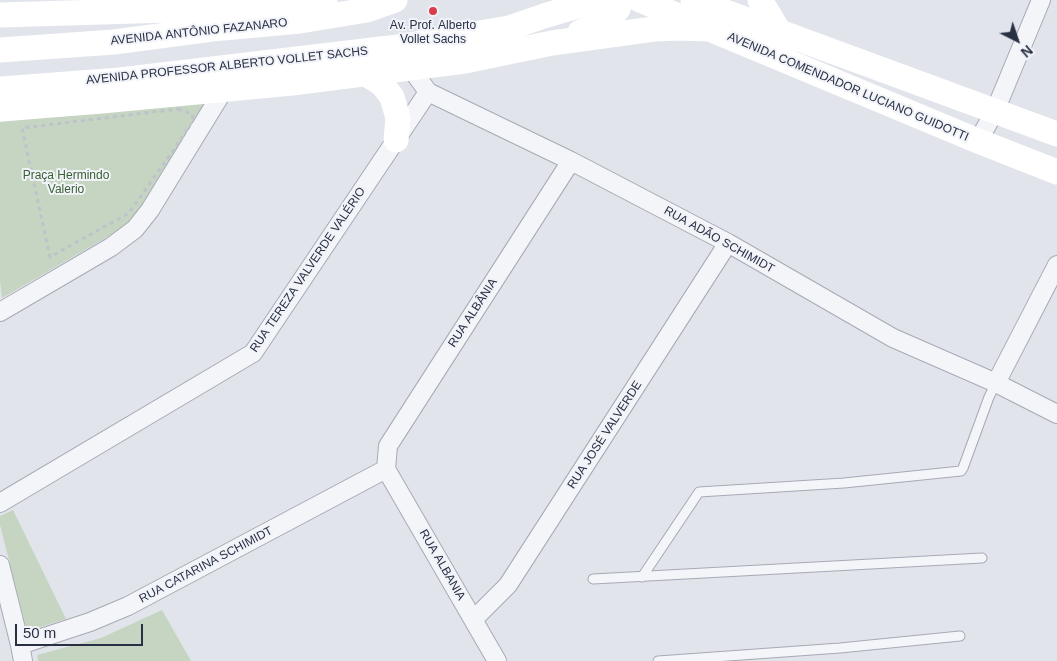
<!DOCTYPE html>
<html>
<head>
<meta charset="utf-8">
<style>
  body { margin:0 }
  #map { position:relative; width:1057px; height:661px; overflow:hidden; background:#e1e4eb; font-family:Arial,sans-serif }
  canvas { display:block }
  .north { position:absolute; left:992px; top:15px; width:50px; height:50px; -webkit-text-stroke:4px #f1f3f8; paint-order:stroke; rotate:139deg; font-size:14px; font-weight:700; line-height:20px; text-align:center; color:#283044 }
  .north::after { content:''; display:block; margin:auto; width:18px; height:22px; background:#283044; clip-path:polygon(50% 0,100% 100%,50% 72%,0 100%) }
  .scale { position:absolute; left:15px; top:624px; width:128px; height:22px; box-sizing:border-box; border:2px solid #283044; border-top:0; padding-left:6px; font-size:15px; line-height:18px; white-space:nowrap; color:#283044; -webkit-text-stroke:4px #f1f3f8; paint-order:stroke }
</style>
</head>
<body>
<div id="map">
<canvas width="1057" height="661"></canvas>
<div class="north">N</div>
<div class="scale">50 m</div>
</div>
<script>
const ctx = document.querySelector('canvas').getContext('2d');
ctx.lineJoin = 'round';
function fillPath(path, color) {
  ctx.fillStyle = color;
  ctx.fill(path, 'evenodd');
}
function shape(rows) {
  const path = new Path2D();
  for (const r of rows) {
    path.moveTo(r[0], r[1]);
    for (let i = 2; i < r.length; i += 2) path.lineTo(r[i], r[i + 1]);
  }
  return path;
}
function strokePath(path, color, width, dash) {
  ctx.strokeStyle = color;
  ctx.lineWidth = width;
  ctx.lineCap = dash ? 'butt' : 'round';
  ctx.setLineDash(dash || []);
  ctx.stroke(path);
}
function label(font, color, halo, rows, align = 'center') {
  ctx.font = font + ' Arial,sans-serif';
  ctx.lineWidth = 4;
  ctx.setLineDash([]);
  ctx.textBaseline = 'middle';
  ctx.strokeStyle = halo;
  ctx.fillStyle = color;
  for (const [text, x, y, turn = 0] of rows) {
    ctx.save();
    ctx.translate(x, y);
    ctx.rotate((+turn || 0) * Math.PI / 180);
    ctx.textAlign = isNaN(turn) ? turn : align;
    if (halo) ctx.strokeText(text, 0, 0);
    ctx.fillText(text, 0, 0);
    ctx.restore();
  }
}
fillPath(shape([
  [210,102,133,222,2,298,0,280,0,122],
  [13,510,66,619,27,631,0,525,0,516],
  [162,610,191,661,38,661,37,655,101,638]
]), '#c5d5c1');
const service = shape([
  [642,577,699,492,844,483,961,471,963,468,989,397,996,383],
  [593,579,982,558],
  [658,661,840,648,960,636]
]);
const minor = shape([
  [405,60,428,92,571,161,728,243,893,338,996,383,1057,414],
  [978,141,995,111,1041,0],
  [0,312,111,247,135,229,150,210,228,83],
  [996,383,1057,265],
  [386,469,388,446,571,161],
  [386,469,497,661],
  [0,503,253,353,428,92],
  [0,565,20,645,23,661],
  [474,619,508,585,728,243],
  [20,645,90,622,128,606,386,469]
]);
strokePath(service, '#a6aab6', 11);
strokePath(minor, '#a6aab6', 20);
strokePath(shape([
  [178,109,192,114,193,122,129,213,50,257,22,128,178,109]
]), '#bfc2ca', 3, [4, 4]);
strokePath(service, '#f4f5f9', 9);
strokePath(minor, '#f4f5f9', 18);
strokePath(shape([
  [640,0,978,141,1057,172],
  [693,0,1057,134],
  [760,0,780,33],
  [0,15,238,8,312,3,325,0],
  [580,32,607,21,618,9,621,0],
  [0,50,114,42,212,29,300,21,367,10,395,0],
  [366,74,382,84,392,97,398,118,396,140],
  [0,89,120,80,398,47,509,28,544,16,597,0],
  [0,109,102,101,292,83,465,61,552,43,654,29,680,28,709,29]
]), '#fff', 25);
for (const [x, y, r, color] of [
  [433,11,5,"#da3c4a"]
]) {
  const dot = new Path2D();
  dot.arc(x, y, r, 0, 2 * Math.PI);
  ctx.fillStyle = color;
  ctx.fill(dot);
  strokePath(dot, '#f1f3f8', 2);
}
label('12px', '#283044', '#f1f3f8', [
  ["Av. Prof. Alberto",433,26],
  ["Vollet Sachs",433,40]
]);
label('12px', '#283044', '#f1f3f8', [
  ["AVENIDA ANTÔNIO FAZANARO",199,32,-6],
  ["AVENIDA PROFESSOR ALBERTO VOLLET SACHS",227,66,-6],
  ["AVENIDA COMENDADOR LUCIANO GUIDOTTI",848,87,23],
  ["RUA ADÃO SCHIMIDT",719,240,29],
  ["RUA TEREZA VALVERDE VALÉRIO",308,270,-56],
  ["RUA ALBÂNIA",473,313,-57],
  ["RUA JOSÉ VALVERDE",605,435,-57],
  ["RUA CATARINA SCHIMIDT",206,565,-28],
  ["RUA ALBANIA",442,565,60]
]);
label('12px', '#396134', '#f1f3f8', [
  ["Praça Hermindo",66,176],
  ["Valerio",66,190]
]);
</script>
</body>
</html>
